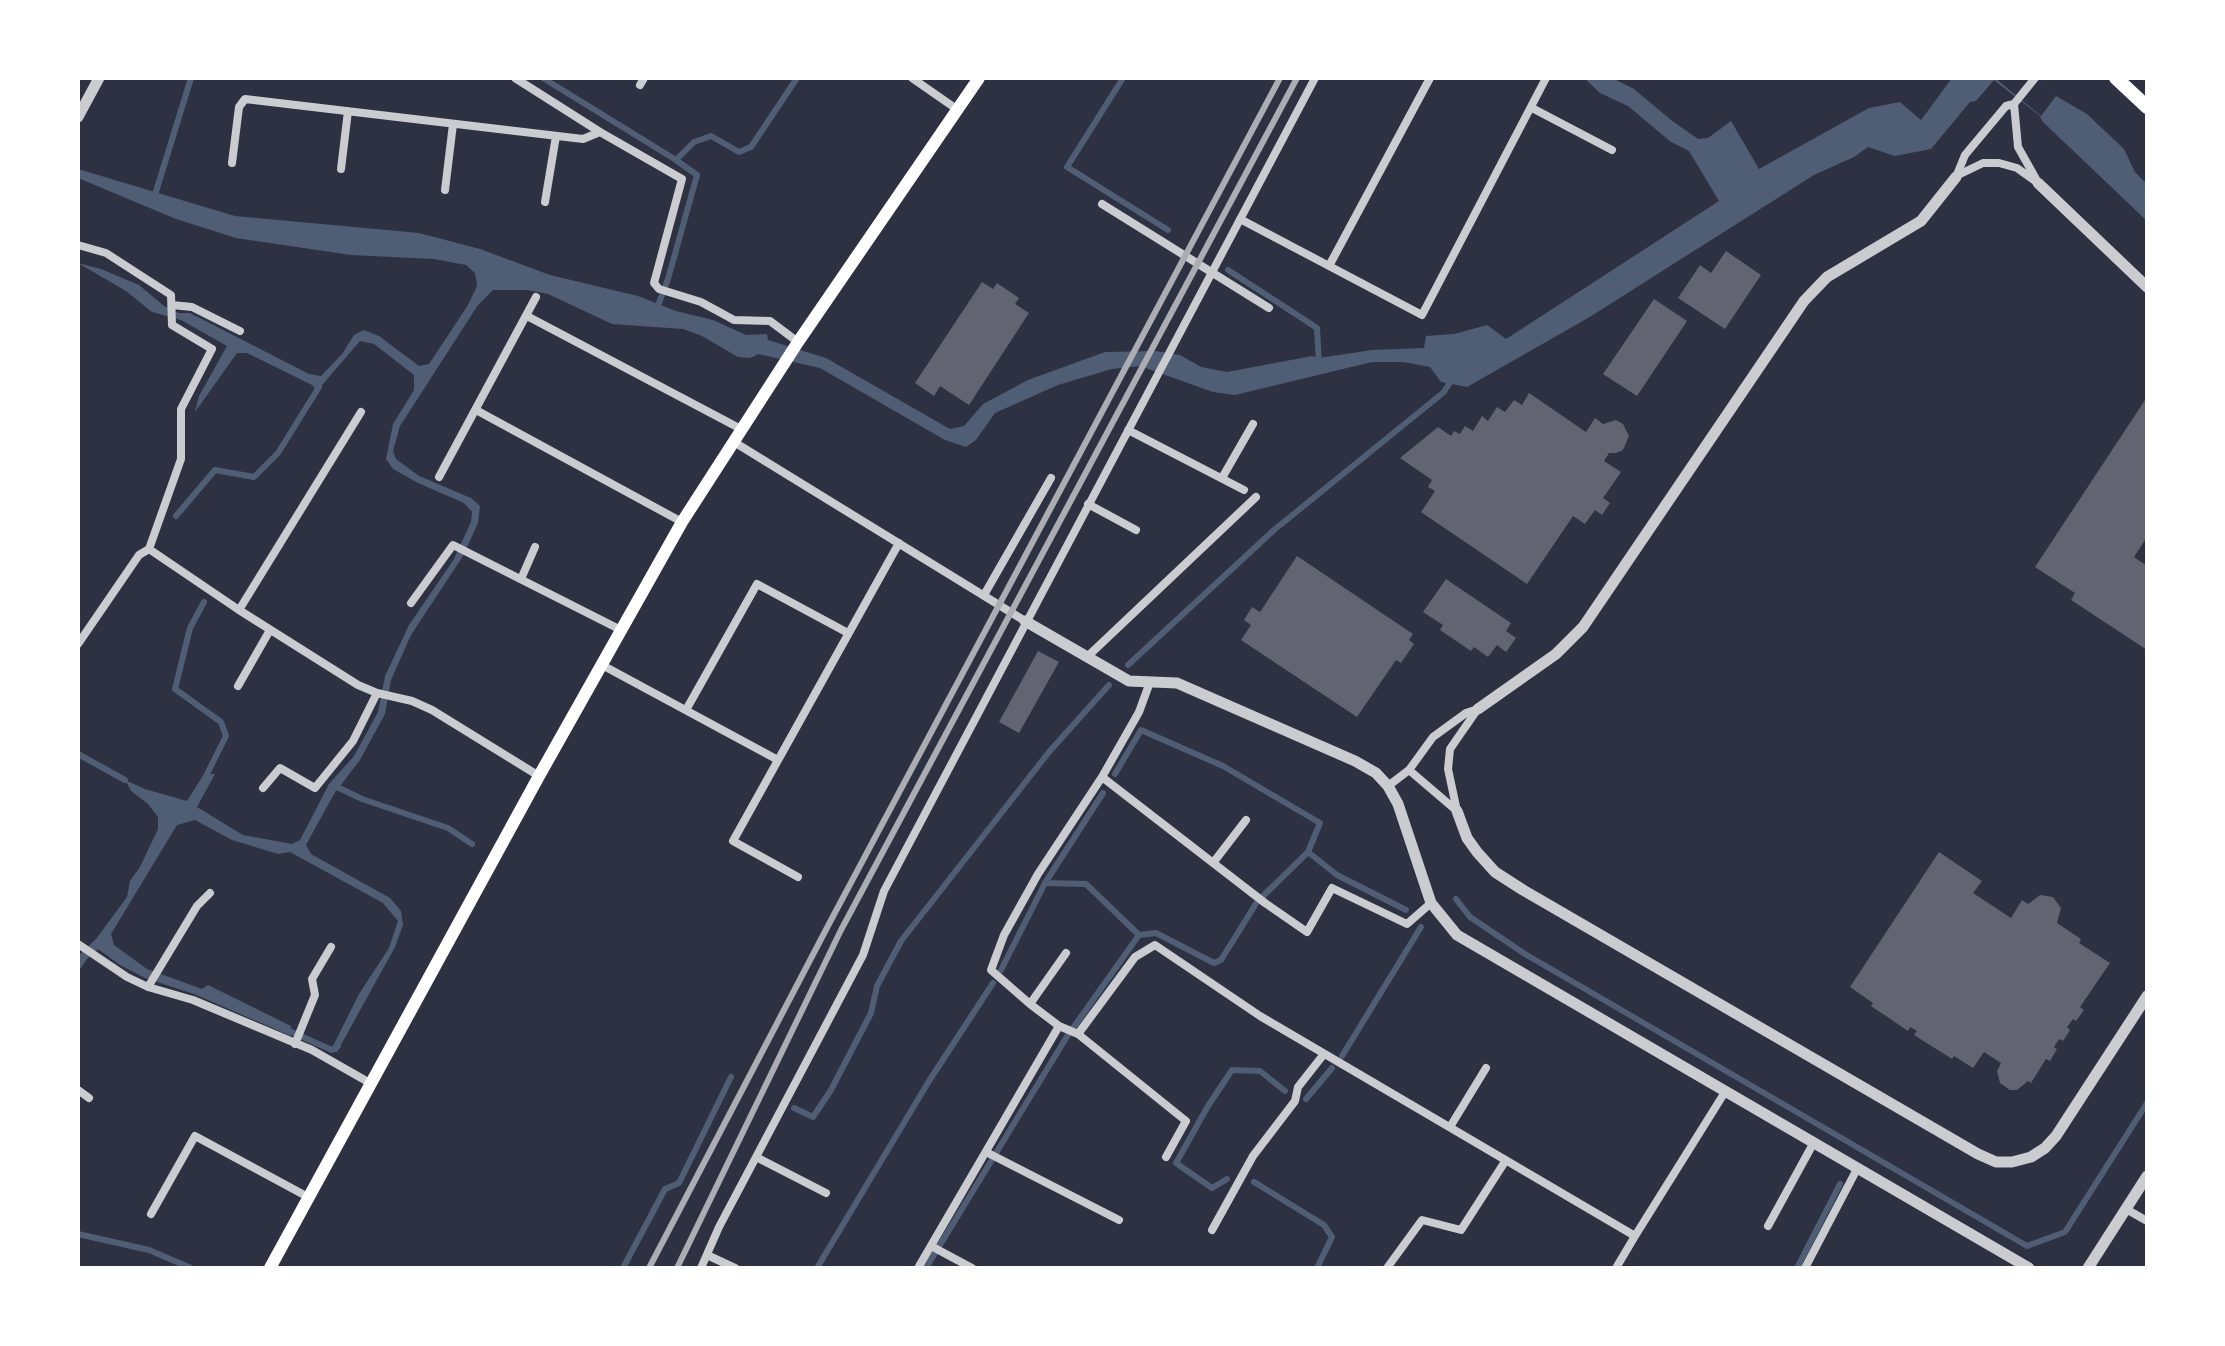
<!DOCTYPE html>
<html>
<head>
<meta charset="utf-8">
<style>
  body { margin:0 }
  #map { position:relative; width:2225px; height:1346px; overflow:hidden; background:#2d3142; font-family:"Asap Condensed",sans-serif }
  canvas { display:block }
  .frame { position:absolute; inset:0; border:80px solid #fff; pointer-events:none }
</style>
</head>
<body>
<div id="map">
<canvas width="2225" height="1346"></canvas>
<div class="frame"></div>
</div>
<script>
const ctx = document.querySelector('canvas').getContext('2d');
ctx.lineJoin = 'round';
function fillPath(path, color) {
  ctx.fillStyle = color;
  ctx.fill(path, 'evenodd');
}
function shape(rows) {
  const path = new Path2D();
  for (const r of rows) {
    path.moveTo(r[0], r[1]);
    for (let i = 2; i < r.length; i += 2) path.lineTo(r[i], r[i + 1]);
  }
  return path;
}
function strokePath(path, color, width, dash) {
  ctx.strokeStyle = color;
  ctx.lineWidth = width;
  ctx.lineCap = dash ? 'butt' : 'round';
  ctx.setLineDash(dash || []);
  ctx.stroke(path);
}
fillPath(shape([
  [1584,78,1612,78,1634,89,1671,120,1698,139,1708,138,1731,121,1759,169,1869,108,1900,102,1921,120,1952,78,2034,78,2056,96,2087,114,2124,149,2135,172,2147,184,2147,221,2043,122,2040,116,1994,80,1976,101,1970,102,1931,149,1895,156,1868,147,1854,157,1814,175,1588,318,1467,387,1441,382,1430,367,1403,362,1372,362,1235,395,1213,392,1140,366,1112,369,1058,385,995,413,976,440,966,447,945,440,820,368,758,354,751,358,738,357,702,336,683,329,612,324,548,294,527,290,493,290,478,305,400,426,393,451,396,459,419,476,471,498,480,506,478,523,463,556,411,635,391,680,385,714,360,760,334,794,306,845,311,854,390,898,401,911,403,925,395,947,337,1052,333,1052,333,1046,359,994,389,948,398,921,383,903,290,852,278,854,232,840,195,820,177,825,111,934,114,945,147,969,202,989,208,985,291,1026,291,1036,194,994,145,978,120,965,98,949,87,959,78,972,78,956,96,939,127,897,130,881,140,867,158,829,158,817,148,804,131,791,125,780,145,789,187,801,204,774,215,774,197,807,243,835,292,844,300,840,329,784,354,756,378,712,385,676,409,625,454,559,471,522,472,512,464,503,418,483,393,469,386,459,393,424,414,390,414,375,374,344,360,341,317,391,312,385,247,353,237,353,195,412,199,396,227,346,181,320,152,312,126,291,78,263,101,269,139,285,164,306,179,313,190,313,309,374,321,376,342,354,354,335,364,330,379,336,419,366,429,364,468,305,477,286,475,273,466,265,434,259,351,255,236,238,176,219,78,178,78,169,235,216,419,233,480,249,550,275,638,296,676,311,713,320,746,335,767,334,768,340,826,358,950,429,964,426,983,404,1028,380,1105,352,1156,351,1180,355,1201,367,1227,372,1312,356,1319,358,1372,350,1424,348,1426,336,1454,334,1487,325,1506,339,1719,201,1689,151,1671,142,1628,106,1600,93]
]), '#4f5d75');
fillPath(shape([
  [1995,78,2034,78,2056,96,2041,116]
]), '#2d3142');
strokePath(shape([
  [543,78,676,160],
  [1123,78,1067,167,1168,230],
  [154,198,191,78],
  [1228,270,1317,328,1319,364],
  [656,311,668,279,697,175,676,160,694,142,711,136,739,152,751,147,797,78],
  [176,516,215,470,254,477,278,453,319,387],
  [1128,665,1274,530,1444,392,1452,379],
  [78,754,125,780],
  [204,780,226,736,221,722,175,689,190,628,204,602],
  [333,785,362,799,448,828,472,844],
  [1308,852,1337,875,1406,910],
  [1045,883,1086,884,1139,935],
  [1456,899,1470,917,1525,954,2027,1246,2065,1232,2147,1103],
  [1001,970,1045,883,1103,793],
  [287,1030,332,1050,338,1046],
  [1342,1056,1421,927],
  [1306,1099,1332,1068],
  [794,1108,813,1117,831,1090,871,1013,877,986,901,941,1049,752,1109,685],
  [1227,1179,1212,1188,1176,1163,1208,1106,1232,1070,1260,1071,1285,1091],
  [1254,1182,1324,1225,1332,1237,1317,1268],
  [78,1234,149,1250,191,1268],
  [623,1268,665,1189,679,1183,731,1077],
  [817,1268,929,1081,993,983],
  [926,1268,1066,1038,1139,935,1156,933,1214,963,1221,960,1257,902,1308,852,1320,823,1223,766,1141,730,1115,774],
  [1797,1268,1840,1184]
]), '#4f5d75', 6);
fillPath(shape([
  [1726,251,1761,275,1725,329,1678,298,1700,265,1711,273],
  [982,282,993,289,997,283,1019,298,1015,304,1029,313,969,405,940,386,934,396,915,383],
  [1654,299,1687,321,1637,396,1603,374],
  [1529,393,1586,432,1595,418,1603,424,1616,420,1623,424,1629,436,1623,450,1616,453,1609,453,1604,461,1621,472,1603,498,1610,503,1602,515,1595,510,1585,524,1573,516,1527,584,1421,512,1435,491,1428,487,1432,480,1400,458,1438,427,1451,436,1454,431,1460,434,1465,426,1473,431,1482,416,1488,421,1497,407,1505,412,1514,400,1522,405],
  [2147,397,2147,537,2134,557,2147,566,2147,650,2071,600,2075,593,2035,567],
  [1297,556,1413,634,1409,640,1414,644,1401,663,1396,660,1357,717,1241,640,1251,625,1244,620,1252,607,1260,612],
  [1446,579,1511,623,1506,631,1516,638,1506,652,1497,645,1488,657,1474,647,1471,651,1440,630,1443,625,1423,612],
  [1038,651,1059,662,1019,733,999,722],
  [1939,852,1982,881,1973,893,2011,918,2022,900,2028,904,2040,895,2053,897,2061,908,2057,923,2081,939,2079,943,2110,963,2080,1007,2084,1010,2076,1021,2073,1019,2067,1027,2070,1030,2063,1041,2059,1039,2054,1047,2057,1049,2050,1061,2046,1059,2031,1083,2028,1081,2017,1090,2010,1090,2000,1083,1997,1071,2001,1063,1984,1052,1973,1068,1954,1056,1952,1059,1914,1035,1917,1031,1910,1027,1908,1031,1871,1006,1873,1003,1850,987]
]), '#626471');
strokePath(shape([
  [515,78,600,132,682,179,654,283,659,289,701,302,734,320,770,321,798,342],
  [912,78,958,110],
  [640,85,644,78],
  [2014,104,2018,147,2036,179],
  [1532,108,1612,150],
  [232,163,239,107,245,99,583,139,600,132],
  [341,169,348,111],
  [1956,176,1983,163,1999,163,2017,168,2038,183],
  [1956,177,1965,155,2006,106,2014,104,2035,78],
  [445,190,453,124],
  [545,202,556,136],
  [1102,204,1269,308],
  [1240,219,1422,315,1546,78],
  [78,245,106,253,171,295,172,325,212,349,181,409,181,459,149,549,239,610,358,685,377,693,412,701,432,710,539,776],
  [1329,266,1430,78],
  [172,305,192,307,240,331],
  [527,316,741,429],
  [476,410,682,522],
  [1128,430,1244,490],
  [734,442,1025,621],
  [439,477,536,297],
  [1222,478,1253,424],
  [1088,504,1136,530],
  [521,579,535,547],
  [984,595,1051,478],
  [411,603,453,545,621,630],
  [239,610,361,412],
  [78,644,139,555,149,549],
  [1087,657,1256,497],
  [602,665,778,760],
  [1150,682,1139,712,1102,777,1038,874,1004,935,991,970,1030,1004,1059,1026,1078,1034,1186,1121,1166,1157],
  [238,686,270,630],
  [686,710,757,584,848,633],
  [1409,770,1457,811],
  [1102,777,1265,903,1307,932,1332,888,1407,924,1431,903],
  [1388,786,1409,770,1433,737,1466,713,1478,709],
  [263,788,280,768,315,788,353,741,377,693],
  [1457,811,1448,769,1450,749,1477,710],
  [1213,863,1246,820],
  [798,877,733,841,899,543],
  [78,944,127,977,148,987,193,1000,312,1050,370,1083],
  [148,987,197,906,210,893],
  [1030,1004,1066,953],
  [1078,1034,1135,957,1155,945,1260,1016,1635,1236,1725,1092],
  [295,1044,315,995,312,979,331,947],
  [78,1090,89,1098],
  [1450,1127,1486,1068],
  [986,1152,1119,1220],
  [756,1157,826,1193],
  [2126,1209,2147,1221],
  [151,1214,195,1136,308,1197],
  [1768,1226,1813,1144],
  [1212,1230,1253,1156,1295,1101,1298,1087,1324,1054],
  [931,1246,972,1268],
  [707,1255,735,1268],
  [701,1268,719,1227,863,955,884,891,1315,78],
  [918,1268,1059,1026],
  [1387,1268,1422,1220,1461,1230,1506,1160],
  [1616,1268,1635,1236],
  [1805,1268,1857,1169]
]), '#caccd0', 8);
strokePath(shape([
  [78,117,99,78],
  [2038,183,2147,287],
  [1025,621,1129,681,1177,683,1355,761,1376,773,1388,786,1398,804,1431,903,1457,935,2029,1268],
  [1478,709,1556,654,1583,627,1804,301,1827,277,1921,221,1956,177],
  [1457,811,1467,838,1477,852,1495,872,1523,890,1978,1154,1996,1162,2012,1162,2031,1157,2045,1148,2056,1136,2147,996],
  [2088,1268,2147,1176]
]), '#caccd0', 11);
strokePath(shape([
  [270,1268,539,776,682,522,798,342,979,78]
]), '#fff', 12);
strokePath(shape([
  [2116,78,2147,107]
]), '#fff', 14);
strokePath(shape([
  [649,1268,830,922,1280,78],
  [677,1268,841,930,1297,78]
]), '#abadb3', 6);
</script>
</body>
</html>
